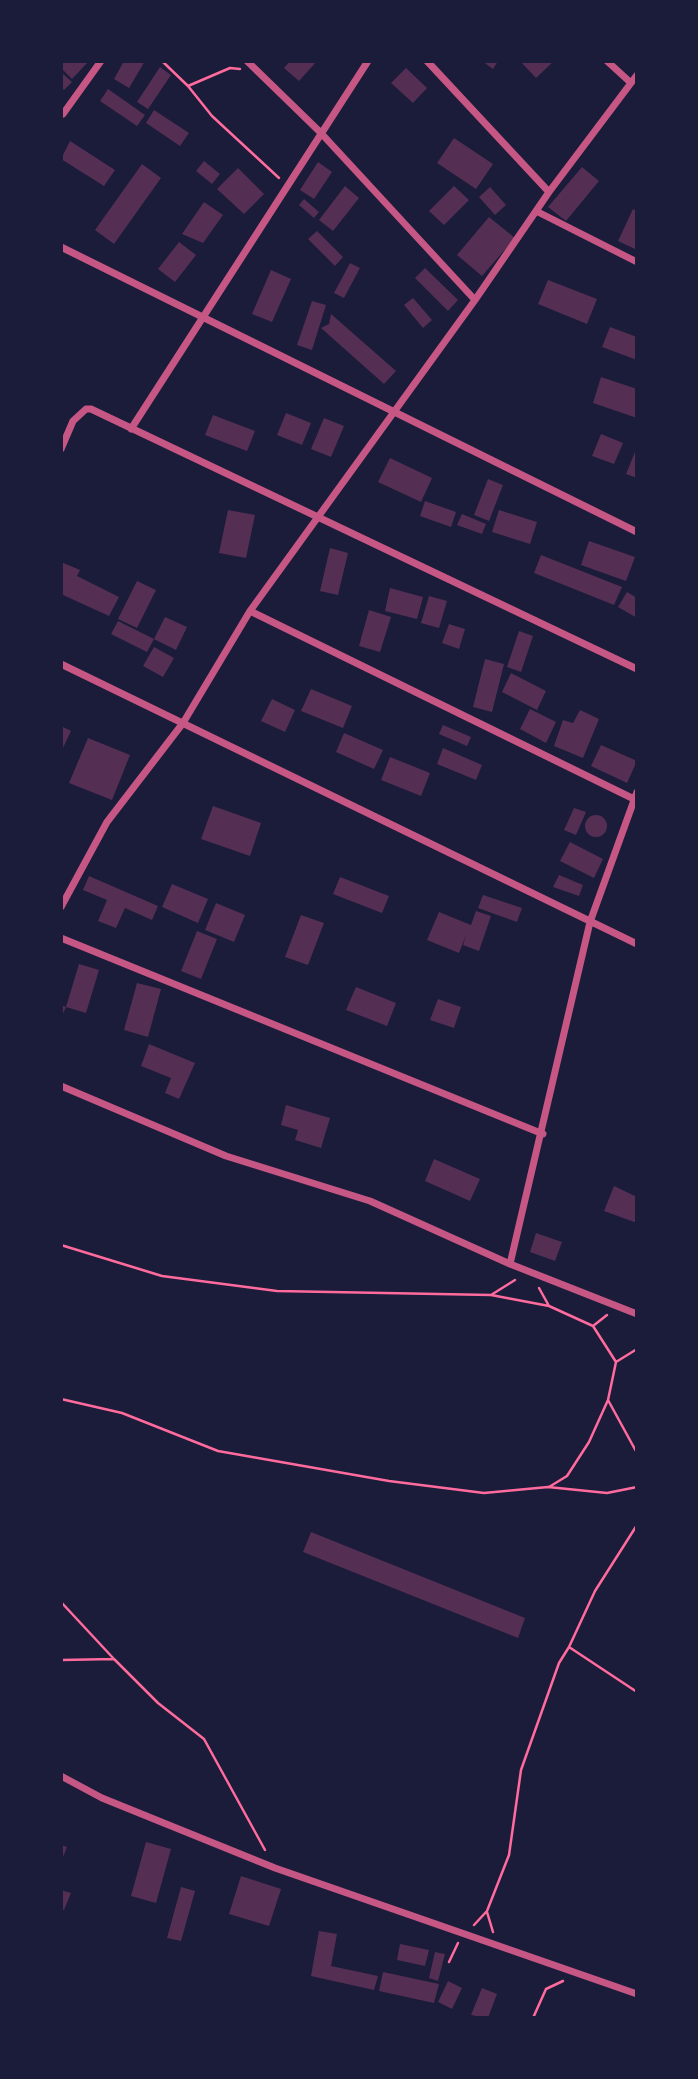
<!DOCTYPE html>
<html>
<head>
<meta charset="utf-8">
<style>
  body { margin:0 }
  #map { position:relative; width:698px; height:2079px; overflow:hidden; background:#1b1b3a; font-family:Mulish,sans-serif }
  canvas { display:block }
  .frame { position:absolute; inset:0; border:63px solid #1b1b3a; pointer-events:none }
</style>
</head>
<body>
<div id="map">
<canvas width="698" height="2079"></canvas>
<div class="frame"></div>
</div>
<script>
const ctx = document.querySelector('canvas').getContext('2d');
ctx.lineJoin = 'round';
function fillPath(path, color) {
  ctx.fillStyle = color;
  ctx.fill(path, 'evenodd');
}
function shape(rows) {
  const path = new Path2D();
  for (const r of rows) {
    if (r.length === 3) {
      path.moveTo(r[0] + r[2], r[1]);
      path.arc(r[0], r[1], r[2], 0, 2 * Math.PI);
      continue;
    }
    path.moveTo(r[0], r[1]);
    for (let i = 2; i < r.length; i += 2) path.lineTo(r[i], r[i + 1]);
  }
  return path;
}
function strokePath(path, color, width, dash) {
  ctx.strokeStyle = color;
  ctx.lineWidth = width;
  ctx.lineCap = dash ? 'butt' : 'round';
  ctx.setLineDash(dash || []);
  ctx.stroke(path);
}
fillPath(shape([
  [61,61,89,61,72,79,61,68],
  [124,61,145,61,129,88,114,79],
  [290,61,317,61,299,81,284,68],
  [482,61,498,61,493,69],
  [520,61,554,61,536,78],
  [160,67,171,75,148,109,137,102],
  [406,68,427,88,413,103,391,83],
  [61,72,72,82,64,90,61,88],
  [108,89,145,115,137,126,100,101],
  [154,110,189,133,180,146,146,123],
  [454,138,493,164,476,189,437,163],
  [70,141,115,170,104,186,61,159],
  [204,161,220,174,212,184,196,171],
  [318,162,332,172,314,199,300,190],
  [142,164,161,178,114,244,95,230],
  [582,167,599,181,566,221,548,207],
  [238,168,264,194,244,214,217,189],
  [345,186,359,198,333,231,319,220],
  [454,186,469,200,444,225,429,211],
  [490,187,506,205,495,215,479,197],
  [304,199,319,212,314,218,299,205],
  [204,202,223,215,203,243,182,234],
  [633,209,637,211,637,250,618,241],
  [489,217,515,238,482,276,457,255],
  [317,231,343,257,335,266,308,239],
  [179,242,196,255,175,282,158,269],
  [350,263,360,268,344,298,334,293],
  [425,268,458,300,448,311,415,278],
  [271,270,291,279,272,322,252,314],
  [548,280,597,299,587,324,538,304],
  [413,298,432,320,423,328,404,305],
  [312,301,326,305,312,350,297,345],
  [331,314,396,371,384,384,321,328,329,324],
  [610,327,637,337,637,360,602,347],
  [601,377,637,389,637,418,593,403],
  [286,413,311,423,302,445,277,435],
  [213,415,255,431,247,451,205,435],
  [324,418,344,426,331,457,311,449],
  [601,434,623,443,614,464,592,456],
  [637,447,637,478,626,474],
  [390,458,432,478,421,502,378,482],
  [488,479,503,485,489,521,474,515],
  [425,501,456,512,451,527,420,516],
  [228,510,255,515,246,558,219,553],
  [499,510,537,522,530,544,492,532],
  [462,514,486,524,482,534,457,525],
  [589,541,635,557,626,581,581,565],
  [330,548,348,553,338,595,320,591],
  [541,555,622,587,614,605,534,573],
  [61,562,80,570,77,576,119,597,109,616,61,594],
  [137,581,156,590,137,628,118,619],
  [390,588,423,597,417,619,385,611],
  [627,592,637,598,637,618,618,607],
  [429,596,447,601,439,628,421,623],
  [369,610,391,617,380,652,359,646],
  [165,617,187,627,176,650,154,639],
  [118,621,154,639,147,652,111,634],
  [449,624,465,629,459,649,442,643],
  [519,631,533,636,521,672,507,667],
  [154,647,174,658,163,677,143,666],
  [485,659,504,664,492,712,473,707],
  [511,673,546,691,537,710,502,692],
  [311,689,352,706,343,728,301,711],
  [272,699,295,710,285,732,261,721],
  [530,709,556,722,546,743,520,729],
  [580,710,599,719,583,758,554,746,563,720,573,723],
  [443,725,471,737,467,746,439,734],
  [61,726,71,731,61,752],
  [344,733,383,750,374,769,336,752],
  [88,738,130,755,112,800,69,783],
  [601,745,637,761,627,783,591,766],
  [443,748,482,765,476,780,437,764],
  [390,757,430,773,421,796,381,780],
  [213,806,261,823,250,856,201,839],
  [574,808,586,812,576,835,564,830],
  [596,826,11],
  [570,842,603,859,594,878,560,861],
  [559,875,583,885,579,896,553,887],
  [89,876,158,906,152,920,125,908,116,928,98,921,107,900,83,890],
  [340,877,389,896,382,913,333,894],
  [172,884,208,899,198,923,162,907],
  [483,895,522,908,517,922,478,908],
  [216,903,245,915,234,942,205,930],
  [476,911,491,916,479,951,463,945,466,935,459,953,427,940,439,912,471,925],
  [301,915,324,923,308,965,285,957],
  [197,931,217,939,201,979,181,971],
  [79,964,99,970,86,1013,66,1007,61,1018,61,1005,66,1007],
  [137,983,161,989,148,1037,124,1030],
  [356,987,396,1003,387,1026,346,1010],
  [438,999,461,1007,454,1028,430,1020],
  [149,1044,195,1063,179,1099,165,1093,171,1078,141,1066],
  [286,1105,330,1118,321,1148,295,1140,298,1130,281,1125],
  [434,1159,480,1179,470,1201,425,1181],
  [614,1186,637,1197,637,1223,604,1211],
  [536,1233,562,1242,555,1261,530,1252],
  [311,1532,525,1618,518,1638,303,1552],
  [146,1842,171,1849,156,1903,131,1896],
  [61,1845,67,1847,61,1862],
  [241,1876,281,1889,269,1926,229,1914],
  [181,1887,195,1891,181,1941,167,1938],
  [61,1890,71,1893,64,1910,61,1909],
  [319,1931,337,1934,331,1966,378,1976,374,1990,311,1976],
  [400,1944,429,1950,425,1966,397,1960],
  [435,1952,445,1954,438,1981,429,1978],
  [383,1972,439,1984,434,2003,379,1991],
  [448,1981,462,1988,452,2009,438,2002],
  [482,1988,497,1994,488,2018,471,2015]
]), '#542f53');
strokePath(shape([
  [162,61,188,86,230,68,240,69],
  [188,86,212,116,279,178],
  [61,1245,162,1276,277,1291,491,1295,549,1306,593,1326],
  [539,1288,549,1306],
  [491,1295,515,1280],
  [607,1315,593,1326,616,1362,637,1349],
  [61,1399,122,1413,218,1451,389,1481,484,1493,548,1487,607,1493,637,1487],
  [608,1400,637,1453],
  [549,1487,567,1476,589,1442,608,1400,616,1362],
  [61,1602,114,1659],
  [569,1647,595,1591,637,1525],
  [61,1660,114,1659,158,1703,204,1739,265,1850],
  [487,1912,493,1932],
  [474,1925,487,1911,509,1855,521,1770,559,1663,569,1647,637,1692],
  [449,1962,458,1943],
  [533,2018,546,1989,563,1981]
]), '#ff6b9d', 2.5);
strokePath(shape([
  [247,61,320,132,475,300],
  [427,61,549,192],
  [607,61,631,83],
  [63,114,101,61],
  [536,211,637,262],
  [61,247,637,532],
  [131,429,368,61],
  [61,449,73,421,86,409,91,409,637,669],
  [250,611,636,800],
  [61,664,637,944],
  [61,907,107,822,183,723,250,611,475,300,549,192,637,75],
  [61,938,543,1134],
  [61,1086,226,1156,370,1201,510,1264,637,1314],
  [510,1264,590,922,637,792],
  [61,1776,102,1798,275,1868,637,1994]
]), '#c65784', 7);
</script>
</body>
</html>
